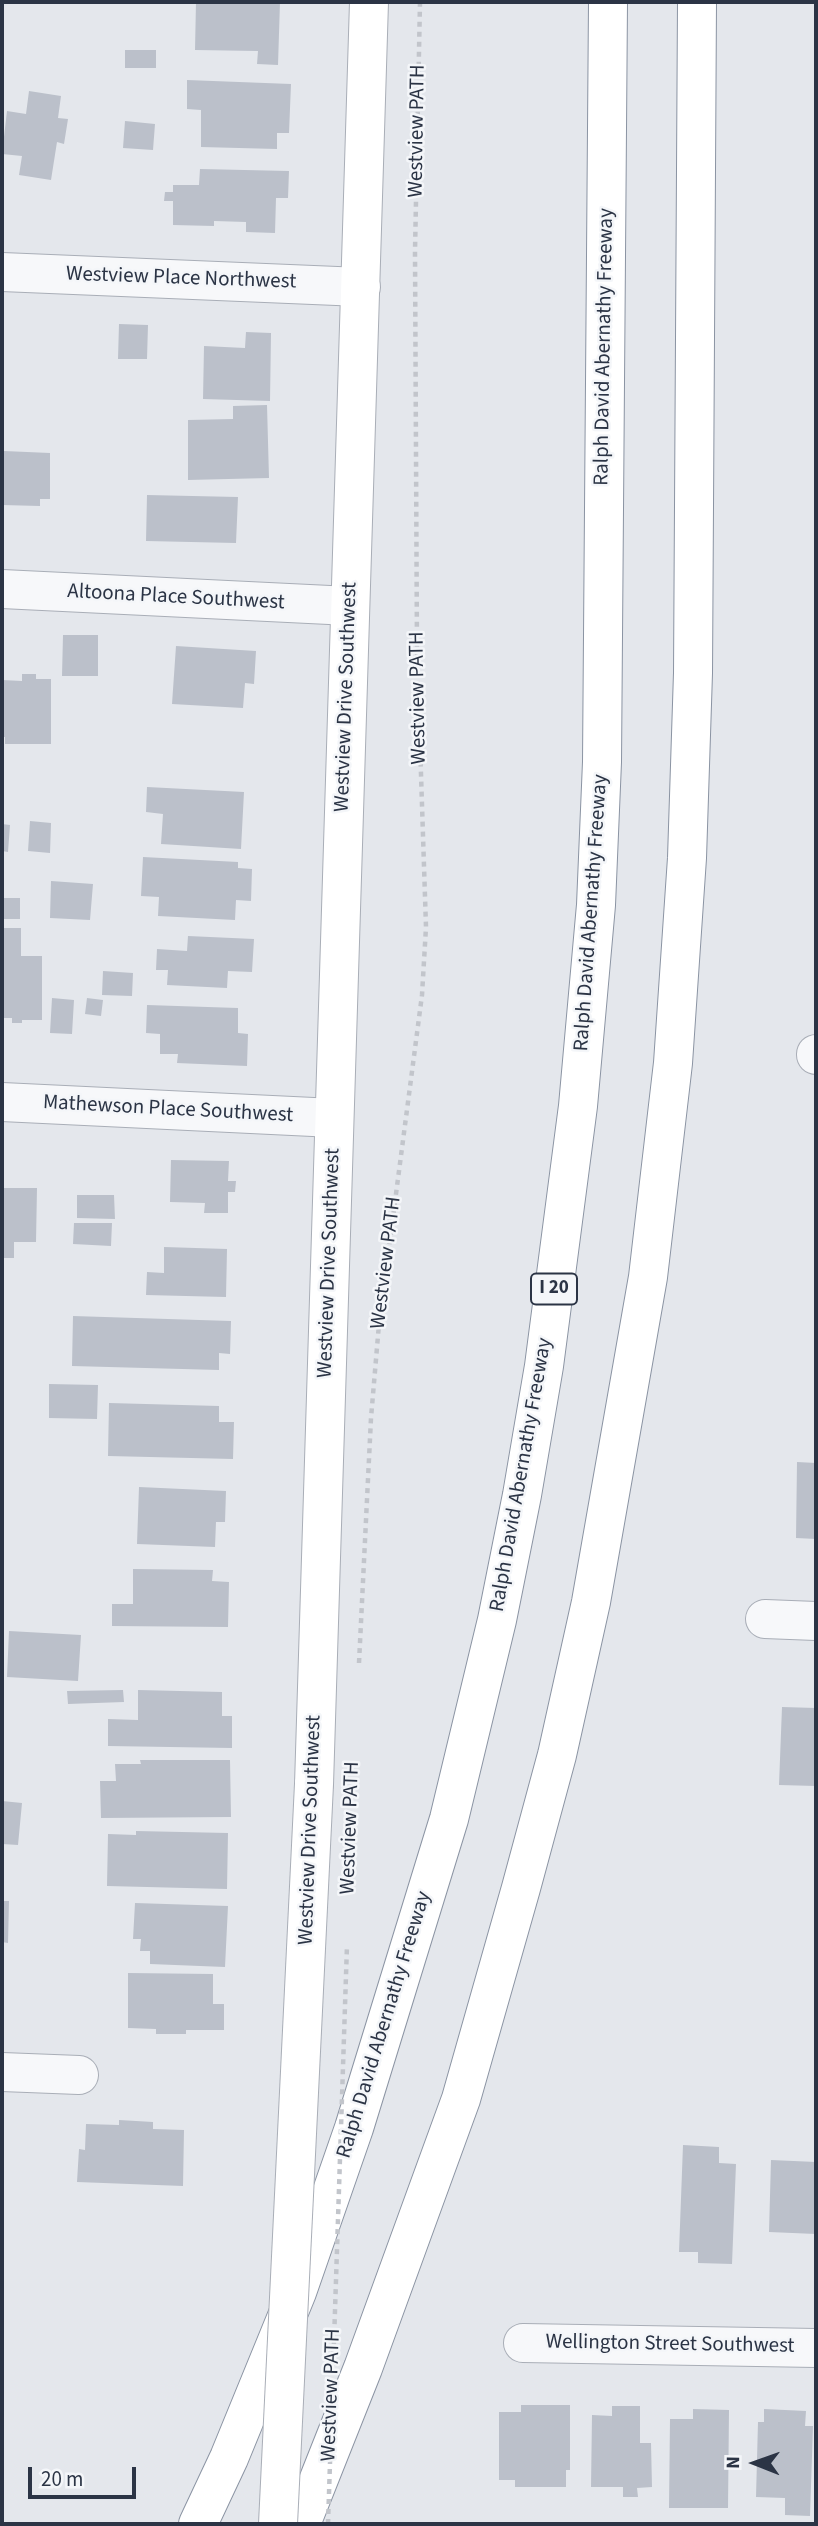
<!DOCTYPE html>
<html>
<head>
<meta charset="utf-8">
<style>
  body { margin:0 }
  #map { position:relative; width:818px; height:2526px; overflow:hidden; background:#e4e7ec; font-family:"Source Sans 3",sans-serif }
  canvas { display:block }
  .frame { position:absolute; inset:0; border:4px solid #2b3445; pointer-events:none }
  .north { position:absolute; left:720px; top:2428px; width:70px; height:70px; -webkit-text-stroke:5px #f4f6f9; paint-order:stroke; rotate:271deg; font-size:19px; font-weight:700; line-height:28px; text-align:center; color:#2b3445 }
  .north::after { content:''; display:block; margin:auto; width:24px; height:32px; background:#2b3445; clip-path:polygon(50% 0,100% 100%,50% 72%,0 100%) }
  .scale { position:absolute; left:28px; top:2467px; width:108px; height:32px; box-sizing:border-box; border:4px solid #2b3445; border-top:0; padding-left:9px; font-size:21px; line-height:24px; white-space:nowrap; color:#2b3445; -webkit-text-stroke:5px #f4f6f9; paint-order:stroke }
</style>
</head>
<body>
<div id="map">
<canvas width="818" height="2526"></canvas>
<div class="frame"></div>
<div class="north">N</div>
<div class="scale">20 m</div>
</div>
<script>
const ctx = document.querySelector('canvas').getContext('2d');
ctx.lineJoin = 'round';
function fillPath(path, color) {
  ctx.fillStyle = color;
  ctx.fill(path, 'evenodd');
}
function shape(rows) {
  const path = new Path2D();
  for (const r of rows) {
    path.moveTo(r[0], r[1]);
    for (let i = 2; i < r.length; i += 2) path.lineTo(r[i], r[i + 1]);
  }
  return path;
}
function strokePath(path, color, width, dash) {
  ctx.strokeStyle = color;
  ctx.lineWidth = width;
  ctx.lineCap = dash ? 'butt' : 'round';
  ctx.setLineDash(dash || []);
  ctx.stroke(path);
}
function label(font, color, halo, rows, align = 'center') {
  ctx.font = font + ' "Source Sans 3",sans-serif';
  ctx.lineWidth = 5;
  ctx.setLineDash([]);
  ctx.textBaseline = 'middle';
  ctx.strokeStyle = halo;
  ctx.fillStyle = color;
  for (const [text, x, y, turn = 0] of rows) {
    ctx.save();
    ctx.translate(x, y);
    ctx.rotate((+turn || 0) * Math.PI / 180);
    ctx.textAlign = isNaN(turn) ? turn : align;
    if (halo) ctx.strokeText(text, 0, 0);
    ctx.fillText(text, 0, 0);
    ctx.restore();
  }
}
fillPath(shape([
  [196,2,280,2,278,65,257,64,258,51,195,50],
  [125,50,156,50,156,68,125,68],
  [187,80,291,84,289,133,277,133,277,149,201,147,201,110,187,109],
  [29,91,61,96,58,118,68,119,64,144,57,142,51,180,19,175,22,156,2,154,7,111,26,114],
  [125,121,155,124,153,150,123,148],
  [200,169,289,171,288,198,276,198,275,233,246,232,246,222,214,221,214,226,173,225,173,201,164,201,165,192,173,192,173,185,199,185],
  [119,324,148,325,147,359,118,359],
  [246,332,271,333,270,401,203,399,204,346,245,348],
  [267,405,269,478,188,480,188,420,233,419,233,406],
  [4,451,50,453,50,499,40,499,40,506,2,505],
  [147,495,238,497,236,543,146,541],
  [63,635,98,635,98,676,62,676],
  [176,646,256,651,254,684,245,683,243,708,172,704],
  [22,674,36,674,36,679,51,679,51,744,5,744,5,737,2,737,2,680,22,681],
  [147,787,244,792,241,849,161,844,163,814,146,812],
  [30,821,51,823,50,853,28,851],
  [2,824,10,825,8,852,2,851],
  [143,857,238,862,238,868,252,869,251,901,236,900,235,920,158,916,159,897,141,896],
  [51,881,93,884,90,920,50,918],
  [2,898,20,898,20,919,2,919],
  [2,928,21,928,21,956,42,956,42,1020,22,1020,22,1023,12,1023,12,1018,2,1018],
  [188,936,254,939,252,972,228,971,227,988,167,985,168,970,156,970,157,949,187,951],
  [103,971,133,973,132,996,102,995],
  [52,998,74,1000,72,1034,50,1033],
  [87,998,103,1000,101,1016,85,1014],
  [147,1005,238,1008,238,1033,248,1034,247,1066,177,1063,178,1054,160,1054,160,1034,146,1033],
  [171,1160,229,1161,228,1181,236,1181,235,1192,228,1192,228,1213,204,1213,205,1203,170,1202],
  [2,1188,37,1188,36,1242,14,1242,14,1258,2,1258],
  [77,1195,114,1195,115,1219,77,1218],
  [74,1223,112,1223,111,1246,73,1244],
  [164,1247,227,1249,226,1297,146,1295,147,1272,164,1273],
  [73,1316,231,1321,230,1354,219,1353,219,1370,72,1366],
  [49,1384,98,1385,97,1419,49,1418],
  [109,1403,219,1406,219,1422,234,1422,233,1459,108,1456],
  [797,1462,816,1463,816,1539,796,1538],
  [139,1487,226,1491,225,1522,216,1522,215,1547,137,1544],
  [133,1569,213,1570,212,1581,229,1582,228,1627,112,1626,112,1604,133,1604],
  [9,1631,81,1635,78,1681,7,1677],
  [123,1690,124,1702,68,1704,67,1691],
  [138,1690,222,1692,222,1716,232,1716,232,1748,108,1746,108,1719,138,1720],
  [782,1707,816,1708,816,1786,779,1785],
  [140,1760,230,1760,231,1817,101,1818,100,1781,116,1781,115,1764,141,1764],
  [2,1801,22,1803,18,1845,2,1844],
  [136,1831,228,1833,227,1889,107,1886,108,1834,136,1835],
  [2,1901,9,1901,8,1943,2,1942],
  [135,1903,228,1906,225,1967,150,1964,150,1951,140,1951,141,1939,133,1939],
  [128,1973,213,1974,213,2004,224,2004,224,2030,186,2030,186,2034,156,2034,156,2029,128,2028],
  [119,2120,153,2122,153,2129,184,2130,183,2186,77,2182,79,2149,85,2150,86,2124,119,2125],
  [683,2145,719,2147,719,2163,736,2164,732,2264,698,2263,698,2252,679,2252],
  [771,2160,816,2162,816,2234,769,2232],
  [521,2405,570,2405,570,2470,566,2470,566,2487,515,2487,515,2480,499,2480,499,2412,521,2412],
  [612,2406,640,2406,640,2443,651,2443,652,2487,637,2488,638,2497,623,2497,623,2487,591,2487,592,2415,612,2416],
  [693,2409,729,2410,728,2508,669,2508,670,2419,693,2419],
  [764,2409,806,2411,805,2426,813,2426,810,2516,785,2515,785,2498,756,2497,758,2422,764,2422]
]), '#bbc0ca');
const street = shape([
  [2,272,361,287],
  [2,589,350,606],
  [816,1054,816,1055],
  [2,1102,334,1118],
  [765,1619,816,1621],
  [2,2072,79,2075],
  [523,2343,816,2348]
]);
const secondary = shape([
  [314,1784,369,2]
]);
const highway = shape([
  [198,2524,229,2458,297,2292,354,2128,449,1819,497,1620,522,1495,544,1366,578,1106,596,905,602,762,608,2],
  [301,2524,363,2368,461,2099,521,1888,557,1755,591,1602,648,1277,673,1063,687,858,693,673,697,2]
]);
strokePath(street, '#a9aeb7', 40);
strokePath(secondary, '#a9aeb7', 40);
strokePath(highway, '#8b94a3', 40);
strokePath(shape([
  [359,1663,371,1418,379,1324,422,995,426,927,417,652,415,251,420,2]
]), '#c2c5cb', 4.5, [5, 5]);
strokePath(street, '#f7f8fa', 38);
strokePath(secondary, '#fff', 38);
strokePath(highway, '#fff', 38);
const secondaryBridge = shape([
  [278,2524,314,1784]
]);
strokePath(secondaryBridge, '#a9aeb7', 40, []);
strokePath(shape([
  [328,2524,347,1945]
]), '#c2c5cb', 4.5, [5, 5]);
strokePath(secondaryBridge, '#fff', 38);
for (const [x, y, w] of [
  [554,1289,46]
]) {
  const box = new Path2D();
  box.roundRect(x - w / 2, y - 15.5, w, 31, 5);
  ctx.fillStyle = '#f4f6f9';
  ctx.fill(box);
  strokePath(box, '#2b3445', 2);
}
label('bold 19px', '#2b3445', null, [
  ["I 20",554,1289]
]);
label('21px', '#2b3445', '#f4f6f9', [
  ["Westview PATH",418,131,-89],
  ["Westview Place Northwest",181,279,2],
  ["Ralph David Abernathy Freeway",605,347,-89],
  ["Altoona Place Southwest",176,598,3],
  ["Westview Drive Southwest",347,697,-88],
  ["Westview PATH",419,698,-91],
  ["Ralph David Abernathy Freeway",592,913,-86],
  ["Mathewson Place Southwest",168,1110,3],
  ["Westview Drive Southwest",330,1263,-88],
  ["Westview PATH",387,1263,-83],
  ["Ralph David Abernathy Freeway",522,1475,-80],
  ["Westview PATH",351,1828,-88],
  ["Westview Drive Southwest",311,1830,-88],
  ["Ralph David Abernathy Freeway",385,2025,-73],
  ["Wellington Street Southwest",670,2345,1],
  ["Westview PATH",332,2395,-88]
]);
</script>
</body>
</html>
